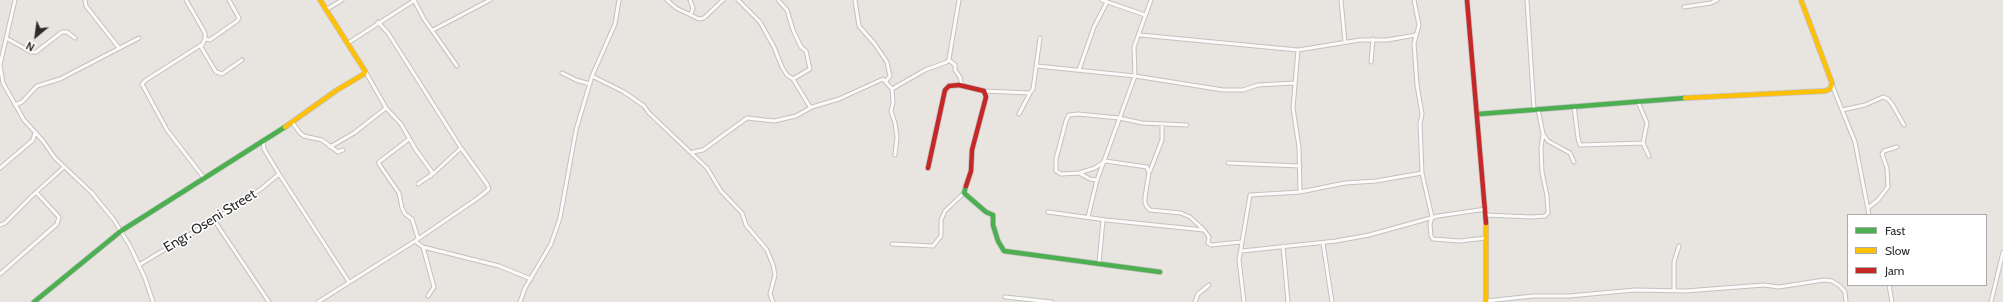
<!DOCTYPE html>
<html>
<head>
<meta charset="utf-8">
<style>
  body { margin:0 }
  #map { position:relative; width:2003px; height:302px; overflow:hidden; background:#e8e5e1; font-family:Cabin,sans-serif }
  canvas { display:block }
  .legend { position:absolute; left:1847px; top:214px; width:140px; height:72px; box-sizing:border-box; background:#fff; border:1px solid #aaa; margin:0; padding:5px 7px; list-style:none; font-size:12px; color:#2b2b2b }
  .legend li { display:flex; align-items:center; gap:8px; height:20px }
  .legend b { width:20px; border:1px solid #aaa }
  .north { position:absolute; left:16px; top:16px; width:40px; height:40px; -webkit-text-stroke:3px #fff; paint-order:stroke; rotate:209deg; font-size:11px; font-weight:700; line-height:16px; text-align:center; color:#2b2b2b }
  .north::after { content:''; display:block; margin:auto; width:14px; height:18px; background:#2b2b2b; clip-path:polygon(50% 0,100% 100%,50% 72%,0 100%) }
</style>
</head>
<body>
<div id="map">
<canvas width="2003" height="302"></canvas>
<ul class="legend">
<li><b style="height:5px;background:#4caf50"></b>Fast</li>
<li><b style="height:5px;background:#ffc107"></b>Slow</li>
<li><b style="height:5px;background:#c62828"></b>Jam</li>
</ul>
<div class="north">N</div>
</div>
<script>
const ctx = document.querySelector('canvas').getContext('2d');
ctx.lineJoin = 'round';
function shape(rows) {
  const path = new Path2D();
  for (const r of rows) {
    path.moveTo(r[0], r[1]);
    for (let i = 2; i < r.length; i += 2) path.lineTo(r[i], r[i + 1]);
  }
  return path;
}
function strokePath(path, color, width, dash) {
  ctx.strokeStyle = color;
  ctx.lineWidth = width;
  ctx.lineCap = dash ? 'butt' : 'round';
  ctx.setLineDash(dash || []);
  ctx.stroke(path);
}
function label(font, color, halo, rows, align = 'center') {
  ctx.font = font + ' Cabin,sans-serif';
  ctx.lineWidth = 3;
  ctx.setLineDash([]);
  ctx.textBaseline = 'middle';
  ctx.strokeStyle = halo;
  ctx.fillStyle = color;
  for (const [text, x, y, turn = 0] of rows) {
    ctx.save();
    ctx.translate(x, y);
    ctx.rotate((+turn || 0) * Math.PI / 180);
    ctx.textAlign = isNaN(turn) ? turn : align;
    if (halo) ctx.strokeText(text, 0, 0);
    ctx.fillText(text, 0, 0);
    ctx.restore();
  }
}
const street = shape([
  [15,0,0,65,3,83,24,120,43,141,55,158,92,193,114,220,130,246,145,278,153,302],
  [85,0,86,6,119,48],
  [186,0,205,33,205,39,201,47,216,72,222,74,242,60],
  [414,0,424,19,457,66],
  [667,0,676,8,699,19,704,18,723,0],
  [690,0,693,8,691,14],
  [738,0,760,22,774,47,782,67,787,75,793,79,810,107],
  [778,0,787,10,793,30,801,47,806,51,810,69,793,79],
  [855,0,859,26,874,43,887,62,890,76,886,81],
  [1102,0,1145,15],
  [1341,0,1345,42],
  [1414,0,1419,25,1414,43,1417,85,1422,114,1420,124,1422,173,1432,217,1430,224,1431,236,1433,239,1460,241,1486,238],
  [1527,0,1534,110],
  [1684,7,1711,3,1717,0],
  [325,8,329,8,342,0],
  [433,30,490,0],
  [1140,35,1298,50,1360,40,1387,40,1416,35],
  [6,38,31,52,36,52,62,32,67,32,75,38],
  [205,39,210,40,237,21,239,18,229,0],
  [348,43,415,0],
  [201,45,146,80,142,84,167,130,204,178],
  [1298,50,1293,108,1299,147,1300,192],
  [949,60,955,65,955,70,960,77,962,86],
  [1371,62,1373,39],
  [1037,66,1135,76,1223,90,1243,90,1258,85,1295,83],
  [1079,70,1094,27,1107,2],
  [365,71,386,108,401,124,416,150,432,172,431,176],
  [562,73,576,80,590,84],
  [592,76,624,92,644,106,649,113,707,168,721,191,742,213,746,225,767,250,773,265,775,275,770,294,773,302],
  [1832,85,1855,142,1869,215],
  [984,91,1030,93,1033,89,1040,38],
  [1638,102,1647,123,1643,143,1649,156],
  [15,105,22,102,37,86,60,79,139,38],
  [1574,106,1578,138,1580,145,1643,143],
  [1538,109,1543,134,1548,141,1570,153,1574,162],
  [1842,110,1865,105,1883,97,1888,99,1892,104,1904,125],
  [1019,114,1030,93],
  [292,122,300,133,304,136,322,140,338,152,343,150],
  [409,139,379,162,379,164,399,193,402,208,405,214,412,219,418,238],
  [263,140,264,149,279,174,349,282],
  [330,147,354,133,386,108],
  [693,152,703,150,747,118,774,121,796,116,812,107,839,99,883,79,892,89],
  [895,155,897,137,895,123,891,111,893,103,892,89,925,70,947,62,949,59,959,0],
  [1228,163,1300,166],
  [0,168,33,140,35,132],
  [1150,171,1162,140,1162,125],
  [1079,173,1095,168,1105,161,1147,167,1149,173,1145,197,1145,203,1147,207,1150,210,1181,213,1190,217,1204,230],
  [1097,180,1090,179,1079,173,1061,174,1056,171,1056,159,1066,121,1069,115,1078,114,1119,118,1142,123,1187,125],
  [418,184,434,173,461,148],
  [1868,208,1878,200,1888,187,1887,168,1882,154,1884,151,1897,147],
  [1048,212,1106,220,1204,230,1209,237,1208,243,1211,245,1241,242],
  [1486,215,1531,217,1545,216,1548,213,1547,196,1542,172,1541,148,1543,134],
  [1088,217,1097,180,1135,76,1134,47,1151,0],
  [214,220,269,302],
  [0,225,5,223,32,196,63,168],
  [415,241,423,247,434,287,428,296],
  [1323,243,1332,302],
  [892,244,933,246,941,236,941,220,945,211,964,193],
  [1283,246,1288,302],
  [423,247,499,266,531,279],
  [1242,251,1336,241,1369,235,1438,216,1486,209],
  [1099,263,1103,220],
  [139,265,214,220,261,189,279,174],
  [0,274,57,224,59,217,36,192],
  [1889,285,1892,302],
  [1674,291,1674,262,1679,246],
  [1005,297,1052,302],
  [1486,301,1533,296,1569,296,1635,290,1685,291,1764,285,1779,287,1824,280,1832,281,1840,286,1845,292,1846,302],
  [318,302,415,241,478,198,489,189,487,184,461,148,388,33,378,22],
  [520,302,525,288,551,244,560,218,576,130,592,76,615,24,619,0],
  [1195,302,1198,294,1209,285],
  [1244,302,1239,260,1250,195,1300,192,1345,183,1376,181,1422,173],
  [1991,302,2003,252]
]);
const fast = shape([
  [1479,114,1685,98],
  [966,186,964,193,986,212,993,215,993,225,998,241,1004,251,1160,272],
  [34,302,121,231,285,127]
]);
const slow = shape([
  [1685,98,1825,91,1830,89,1832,83,1801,0],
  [285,127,337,90,364,74,365,71,320,0],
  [1486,223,1486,302]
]);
const jam = shape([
  [1467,0,1486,223],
  [928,168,945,90,949,86,959,85,984,91,986,97,972,150,971,171,966,186]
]);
strokePath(street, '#c2c1c1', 5);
strokePath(fast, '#c2c1c1', 6);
strokePath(slow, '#c2c1c1', 6);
strokePath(jam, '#c2c1c1', 6);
strokePath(street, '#fcfbfa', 3);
strokePath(fast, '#4caf50', 4.5);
strokePath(slow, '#ffc107', 4.5);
strokePath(jam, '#c62828', 4.5);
label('14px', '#2b2b2b', '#fff', [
  ["Engr. Oseni Street",210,221,-32]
]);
</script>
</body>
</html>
